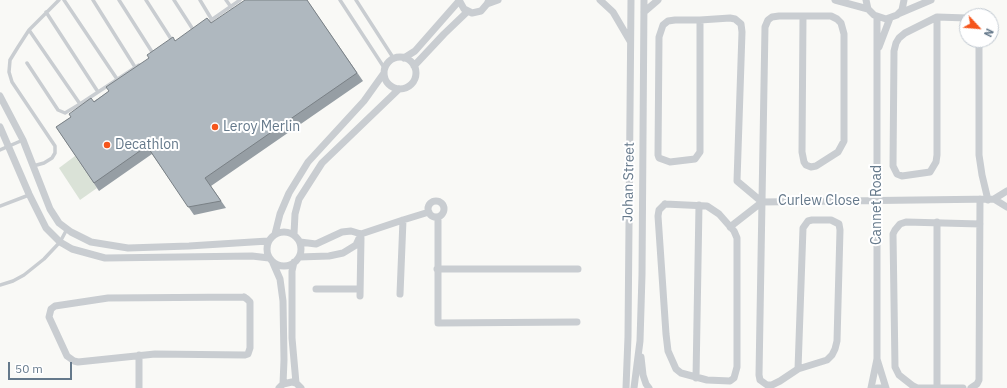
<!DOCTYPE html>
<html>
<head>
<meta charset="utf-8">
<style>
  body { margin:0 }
  #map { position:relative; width:1007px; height:388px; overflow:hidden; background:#f9f9f6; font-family:"IBM Plex Sans",sans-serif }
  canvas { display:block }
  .north { position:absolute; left:959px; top:8px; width:40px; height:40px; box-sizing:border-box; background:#fff; border:1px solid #c1c9d1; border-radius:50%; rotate:116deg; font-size:11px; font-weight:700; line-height:16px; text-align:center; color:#65798b }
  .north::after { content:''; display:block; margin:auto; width:14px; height:18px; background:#f5551b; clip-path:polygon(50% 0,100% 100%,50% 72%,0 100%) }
  .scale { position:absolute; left:8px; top:362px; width:64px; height:18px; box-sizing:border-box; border:2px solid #65798b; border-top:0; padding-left:5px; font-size:12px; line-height:14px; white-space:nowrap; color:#65798b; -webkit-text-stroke:3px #fff; paint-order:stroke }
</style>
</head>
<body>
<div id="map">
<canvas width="1007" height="388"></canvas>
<div class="north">N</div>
<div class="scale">50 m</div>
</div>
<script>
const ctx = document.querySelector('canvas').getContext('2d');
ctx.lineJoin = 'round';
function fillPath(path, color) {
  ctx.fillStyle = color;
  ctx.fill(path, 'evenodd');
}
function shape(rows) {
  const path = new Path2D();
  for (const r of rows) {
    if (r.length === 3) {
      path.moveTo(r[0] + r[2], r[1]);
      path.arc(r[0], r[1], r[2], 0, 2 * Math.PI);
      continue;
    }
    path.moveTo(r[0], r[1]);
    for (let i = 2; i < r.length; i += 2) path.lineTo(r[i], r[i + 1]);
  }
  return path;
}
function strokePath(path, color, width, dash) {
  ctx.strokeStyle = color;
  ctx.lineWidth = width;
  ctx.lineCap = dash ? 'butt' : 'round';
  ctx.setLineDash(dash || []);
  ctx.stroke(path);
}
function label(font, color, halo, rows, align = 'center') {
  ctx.font = font + ' "IBM Plex Sans",sans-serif';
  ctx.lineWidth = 4;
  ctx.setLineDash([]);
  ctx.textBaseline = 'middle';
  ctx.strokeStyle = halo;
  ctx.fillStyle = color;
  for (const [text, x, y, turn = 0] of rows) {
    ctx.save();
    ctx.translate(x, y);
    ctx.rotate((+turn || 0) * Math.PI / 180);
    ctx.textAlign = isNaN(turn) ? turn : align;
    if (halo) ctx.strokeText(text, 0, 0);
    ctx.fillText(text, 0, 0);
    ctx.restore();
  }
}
fillPath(shape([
  [75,156,97,188,80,200,59,168]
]), '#dae2d7');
strokePath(shape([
  [64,0,117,79],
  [93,0,135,67],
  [119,0,154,55],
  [146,0,173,42],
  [174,0,194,31],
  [200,0,212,20],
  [226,0,231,7],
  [340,0,385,69],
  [356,0,394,59],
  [46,12,98,92],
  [207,23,240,0],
  [29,30,80,104,139,65],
  [27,63,58,110,65,113,80,104],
  [0,150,23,140],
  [33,166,44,163,52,158,55,153,55,146,12,82,9,72,10,60,18,47,29,30,59,0],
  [0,206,29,195],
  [0,285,13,281,24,275,44,259,60,242,67,229]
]), '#c9cdd1', 3.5);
strokePath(shape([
  [459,0,464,9,472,13,481,11,487,4,489,0],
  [600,0,613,12,630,41],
  [835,0,868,9],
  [866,0,868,9,874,15,886,19,897,15,902,10,904,0],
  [487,4,498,0],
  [644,12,658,0],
  [898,14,931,0],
  [937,17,937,155,936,162,930,172,902,176,897,174,893,166,894,51,896,43,899,38,905,33,937,17,967,18],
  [700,20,700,152,695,159,670,162,659,158,658,155,659,37,663,25,668,21,675,20,700,20,730,18,735,19,741,24,742,32,737,181,762,202],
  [979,40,979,155,982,175,988,200],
  [879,47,890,18],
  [400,73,16],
  [404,58,415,51,459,1],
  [414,66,444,34,468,11],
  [0,96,23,140,50,209,59,223,71,232,91,242,128,248,189,246,268,241],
  [0,127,29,194,46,228,60,242,72,249,105,258,252,256,269,258],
  [994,199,1007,191],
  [994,199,1007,207],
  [436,209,8],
  [762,202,994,199],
  [665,204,707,206,719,214,734,231,737,238,737,367,734,378,730,381,707,380,681,373,676,369,668,351,666,334,658,216,659,210,665,204],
  [438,217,438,323,577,322],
  [730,227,762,202],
  [284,249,17],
  [275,234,280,214,289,193,308,162,364,101,384,73],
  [294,234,295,214,299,199,322,163,399,89],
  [300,242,316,244,342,232,351,231,361,234,403,220,429,212],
  [299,257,329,256,343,253,356,245,361,234],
  [294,262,292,271,292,338,296,383],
  [273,263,280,279,283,301,284,360,283,384],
  [437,269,578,269],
  [316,289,360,289],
  [400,294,403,220],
  [360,296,361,238],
  [244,297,247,299,250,302,250,348,248,354,245,355,155,354,78,362,74,361,67,356,49,317,51,309,55,306,108,298,244,297],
  [139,355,139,388],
  [641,357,643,375,646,384,649,388],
  [877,359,886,388],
  [798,369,803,228,808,221,812,220,831,220,839,224,840,230,837,341,835,349,832,355,827,360,798,369,780,381,772,385,767,385,760,380,759,375,765,27,768,20,772,17,779,16,831,16,837,19,841,23,844,34,844,141,838,152,816,166,811,167,806,165,804,162,802,152,803,16],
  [696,378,699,205],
  [937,387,937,222],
  [279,388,283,384,292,382,296,383,301,388],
  [626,388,628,337,631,0],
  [634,388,640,341,642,275,644,0],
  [871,388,877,359,877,18],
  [877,388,882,388],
  [963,388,917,388,913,386,899,375,895,367,893,234,895,230,900,224,906,222,980,224],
  [971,388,977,384,979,380,980,199]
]), '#c9cdd1', 7);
fillPath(shape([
  [307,0,363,81,211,186,226,208,194,215,152,154,99,191,56,127,109,91,175,41,211,23]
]), '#969ea4');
const building = shape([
  [245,0,307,0,357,73,205,178,221,201,188,207,147,146,94,183,56,127,71,117,69,114,91,98,94,102,109,91,106,87,149,58,147,55,173,37,175,41,207,18,211,23,245,0]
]);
fillPath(building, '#afb8bf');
strokePath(building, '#7a8186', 1);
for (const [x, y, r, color] of [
  [215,127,4,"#f5551b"],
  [107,145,4,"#f5551b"]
]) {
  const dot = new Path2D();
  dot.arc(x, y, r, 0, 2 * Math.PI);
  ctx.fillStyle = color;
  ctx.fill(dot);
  strokePath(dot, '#fff', 1.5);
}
label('14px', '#65798b', '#fff', [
  ["Leroy Merlin",223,127],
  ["Decathlon",115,145]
], 'left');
label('14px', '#65798b', '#fff', [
  ["Johan Street",629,182,-89],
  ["Curlew Close",819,201],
  ["Cannet Road",877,205,-90]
]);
</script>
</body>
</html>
